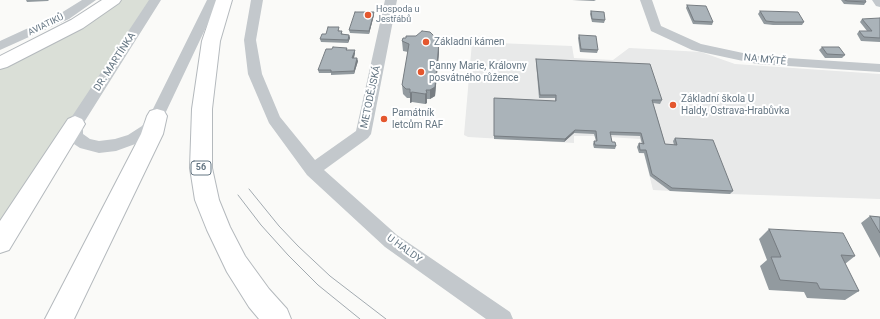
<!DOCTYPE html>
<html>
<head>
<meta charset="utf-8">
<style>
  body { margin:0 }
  canvas { display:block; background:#fafaf8 }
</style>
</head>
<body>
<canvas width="880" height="319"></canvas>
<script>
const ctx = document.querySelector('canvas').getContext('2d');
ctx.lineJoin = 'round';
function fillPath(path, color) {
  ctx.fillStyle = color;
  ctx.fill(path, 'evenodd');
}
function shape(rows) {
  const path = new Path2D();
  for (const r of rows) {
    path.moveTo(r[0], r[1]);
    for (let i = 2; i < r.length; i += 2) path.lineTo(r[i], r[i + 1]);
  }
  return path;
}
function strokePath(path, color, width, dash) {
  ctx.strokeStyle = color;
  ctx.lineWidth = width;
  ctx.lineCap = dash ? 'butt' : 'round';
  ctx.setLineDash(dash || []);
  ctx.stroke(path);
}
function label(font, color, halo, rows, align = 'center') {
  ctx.font = font + ' Roboto,sans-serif';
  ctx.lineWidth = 4;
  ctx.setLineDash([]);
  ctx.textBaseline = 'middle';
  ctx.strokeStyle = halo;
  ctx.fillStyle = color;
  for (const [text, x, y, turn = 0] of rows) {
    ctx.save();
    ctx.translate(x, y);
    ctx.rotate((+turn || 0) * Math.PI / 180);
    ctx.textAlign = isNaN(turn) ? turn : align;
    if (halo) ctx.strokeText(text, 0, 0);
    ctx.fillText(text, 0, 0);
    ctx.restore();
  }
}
fillPath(shape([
  [472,42,572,46,574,58,613,60,629,48,649,49,701,52,735,64,880,74,880,199,730,194,653,190,644,154,639,153,637,147,642,147,640,139,609,137,615,149,594,148,593,144,596,144,595,136,574,136,574,143,468,137,464,135]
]), '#e8e9e9');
fillPath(shape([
  [113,0,154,0,0,242,0,63]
]), '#dadfd7');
const trunk = shape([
  [102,0,121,0,119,3,83,28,7,67,0,69,0,56,71,20,102,0],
  [216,0,232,0,220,41,212,109,212,168,219,200,230,227,245,256,269,289,287,309,291,319,259,319,249,307,227,272,207,230,195,200,190,168,192,109,202,41,216,0],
  [157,109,164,111,167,116,163,134,74,319,45,319,141,134,147,116,150,111,157,109],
  [75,116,82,119,85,124,9,250,0,253,0,221,68,119,75,116]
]);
strokePath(trunk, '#b4b9bd', 2);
fillPath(shape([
  [82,0,96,0,69,19,0,50,0,41,61,13,82,0],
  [149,0,161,0,83,124,83,134,90,139,99,141,115,139,128,135,142,126,151,113,207,0,219,0,164,116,152,134,138,143,116,151,99,153,80,148,74,144,67,135,67,124,149,0],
  [251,0,263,0,256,40,262,74,280,117,315,160,356,131,385,0,397,0,371,134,368,138,324,170,397,235,510,312,513,319,486,319,385,247,307,175,269,123,248,74,244,40,251,0],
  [640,0,652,0,661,26,701,44,757,56,880,64,880,72,757,64,692,50,651,31,640,0],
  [872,0,880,0,880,7,876,6,872,0]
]), '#c3c8cc');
fillPath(trunk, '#fff');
strokePath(shape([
  [249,189,279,226,298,246,330,276,386,319],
  [238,195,261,225,288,255,318,285,360,319]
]), '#a2aab0', 1);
fillPath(shape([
  [26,0,49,0,48,1,27,2],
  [572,0,596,0,594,1],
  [841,0,865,0,866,2,864,5,844,4],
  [687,5,713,22,712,25,693,24,686,8],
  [591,11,605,20,604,23,592,22,590,14],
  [760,11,804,22,802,25,773,25,764,24,758,14],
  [374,15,369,34,350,33,349,30],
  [862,19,880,19,880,42,861,41,857,34,859,31,867,31,860,22],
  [340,30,339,31,343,34,349,35,350,38,348,43,321,42,320,39,326,34],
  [579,35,598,50,597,53,580,52,578,38],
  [435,37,435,44,439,52,435,96,430,99,427,99,427,103,425,104,412,102,410,103,410,98,407,98,403,94,402,85,408,52,403,51,402,41],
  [822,47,845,55,842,58,825,58,819,50],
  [347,48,347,50,355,53,354,58,358,61,354,74,331,75,331,73,319,73,318,70,332,49],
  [536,59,662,100,660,104,653,103,665,144,674,145,673,141,675,138,733,191,730,194,670,191,650,176,644,153,639,153,637,147,639,143,642,144,640,136,610,135,612,142,616,146,615,149,594,148,593,144,594,141,596,141,594,134,574,133,564,142,494,139,494,98,555,101,555,98,539,98,536,62],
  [870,216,880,217,880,258,861,223],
  [769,229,855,256,845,264,859,291,845,300,807,298,804,292,769,290,760,266,767,260,759,239]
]), '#929a9f');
fillPath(shape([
  [374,12,374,15,369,34,369,31],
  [349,35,350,38,348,43,348,40],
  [439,42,439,52,435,96,430,99,430,90],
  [355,50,355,53,353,61,352,58],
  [357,58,358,61,354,74,354,71],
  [412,92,412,102,410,103,410,93],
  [427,93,427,103,425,104,425,94],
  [575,130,574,133,564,142,565,139]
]), '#777d82');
const building = shape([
  [845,0,865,0,866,2,847,1,845,0],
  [687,5,706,6,713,22,694,21,687,5],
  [591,11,604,12,605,20,592,19,591,11],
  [760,11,798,12,804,22,775,22,766,21,760,11],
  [355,12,374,12,369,31,349,30,355,12],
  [880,18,880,38,864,37,859,31,872,31,862,19,880,18],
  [328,27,339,27,338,31,342,31,341,34,349,35,348,40,320,39,322,34,326,34,328,27],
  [422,31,430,32,435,37,434,44,437,44,438,39,439,39,439,42,435,87,430,90,426,90,427,93,425,94,412,92,410,93,410,89,406,89,402,85,409,44,402,41,403,38,406,38,406,36,416,36,422,31],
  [579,35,596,36,598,50,581,49,579,35],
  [333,47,347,48,346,50,355,50,352,58,357,58,354,71,331,72,331,70,318,70,326,49,332,49,333,47],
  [822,47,839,47,845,55,827,54,822,47],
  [536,59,650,64,662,100,652,100,665,144,677,145,675,138,713,140,733,191,672,188,652,174,646,150,640,150,639,143,644,144,641,133,610,132,612,142,615,142,616,146,595,145,594,141,597,141,596,131,575,130,565,139,494,136,494,98,556,101,556,95,540,95,536,59],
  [870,216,880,217,880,233,870,216],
  [769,229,843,233,855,256,841,255,859,291,820,289,817,283,780,280,771,257,781,257,769,229]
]);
fillPath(building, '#aab3b9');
strokePath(building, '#777d82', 1);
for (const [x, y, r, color] of [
  [368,15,4,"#e4572e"],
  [426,42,4,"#e4572e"],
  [421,72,4,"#e4572e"],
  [673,105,4,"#e4572e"],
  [384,119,4,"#e4572e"]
]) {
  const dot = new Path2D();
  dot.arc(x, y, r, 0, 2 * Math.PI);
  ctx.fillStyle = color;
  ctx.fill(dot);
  strokePath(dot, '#fff', 1.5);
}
label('9px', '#657683', '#fff', [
  ["Hospoda u",376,10],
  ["Jestřábů",376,20]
], 'left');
label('9px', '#657683', '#fff', [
  ["AVIATIKŮ",46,25,-26]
]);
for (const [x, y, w] of [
  [201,168,20]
]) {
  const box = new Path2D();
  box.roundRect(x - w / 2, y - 7, w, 14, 3);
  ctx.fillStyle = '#fff';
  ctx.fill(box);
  strokePath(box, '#657683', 1);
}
label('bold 9px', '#657683', null, [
  ["56",201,168]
]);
label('10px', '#657683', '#fff', [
  ["Základní kámen",434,42],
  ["Panny Marie, Královny",429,66],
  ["posvátného růžence",429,78],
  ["Základní škola U",681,99],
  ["Haldy, Ostrava-Hrabůvka",681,111],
  ["Památník",392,113],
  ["letcům RAF",392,125]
], 'left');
label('10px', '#657683', '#fff', [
  ["NA MÝTĚ",765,60,6],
  ["DR. MARTÍNKA",115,62,-57],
  ["METODĚJSKÁ",371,97,-78],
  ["U HALDY",404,249,36]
]);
</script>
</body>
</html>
